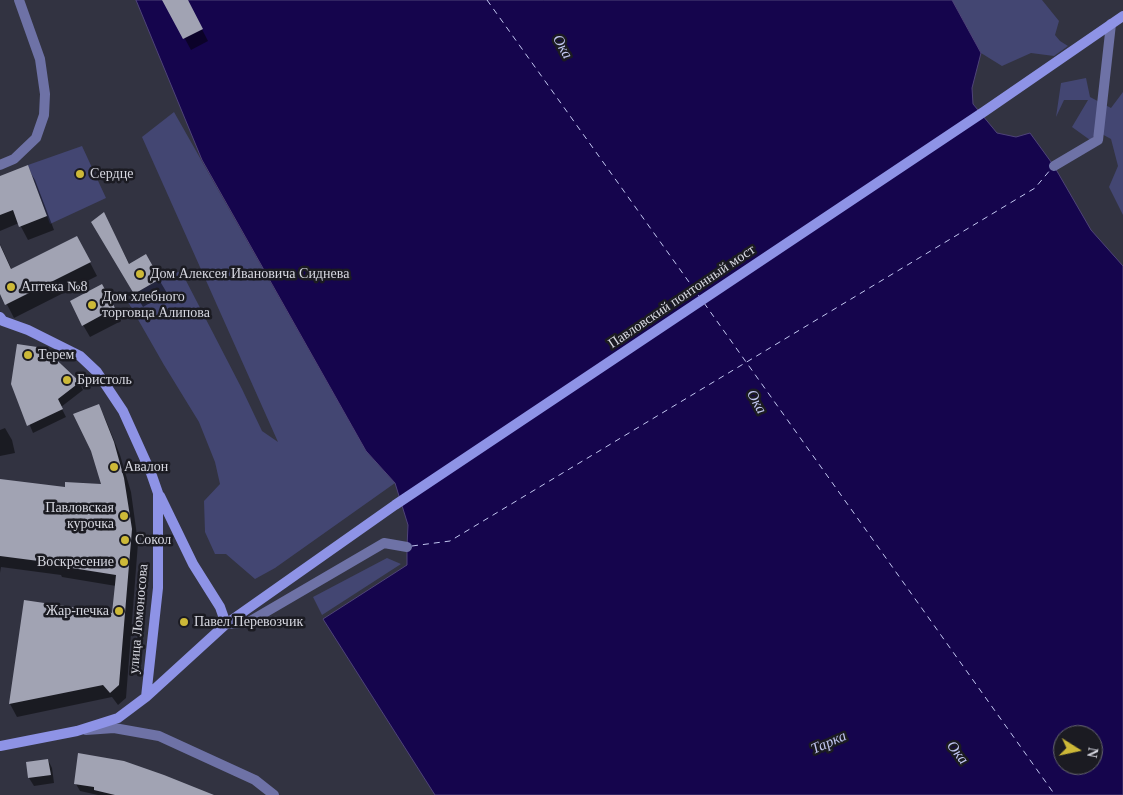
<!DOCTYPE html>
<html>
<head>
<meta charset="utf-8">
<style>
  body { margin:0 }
  #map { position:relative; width:1123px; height:795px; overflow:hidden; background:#323341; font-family:"Times New Roman",serif }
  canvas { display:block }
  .north { position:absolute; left:1053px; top:725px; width:50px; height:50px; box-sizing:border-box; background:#1b1b22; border:1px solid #66666e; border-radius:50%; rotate:100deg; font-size:14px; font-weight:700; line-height:20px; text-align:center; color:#d6d7e0 }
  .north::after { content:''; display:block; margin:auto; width:18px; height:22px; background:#cdb938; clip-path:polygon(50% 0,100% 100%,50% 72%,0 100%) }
</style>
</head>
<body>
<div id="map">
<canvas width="1123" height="795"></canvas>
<div class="north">N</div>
</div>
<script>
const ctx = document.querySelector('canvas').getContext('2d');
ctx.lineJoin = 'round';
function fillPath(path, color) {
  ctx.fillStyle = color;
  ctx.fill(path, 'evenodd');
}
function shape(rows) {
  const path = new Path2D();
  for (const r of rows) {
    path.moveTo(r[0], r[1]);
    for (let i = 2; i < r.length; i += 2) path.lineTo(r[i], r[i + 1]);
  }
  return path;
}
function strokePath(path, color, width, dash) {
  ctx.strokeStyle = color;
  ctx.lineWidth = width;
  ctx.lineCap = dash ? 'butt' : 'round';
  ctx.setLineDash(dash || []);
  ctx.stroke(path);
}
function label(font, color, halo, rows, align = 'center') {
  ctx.font = font + ' "Times New Roman",serif';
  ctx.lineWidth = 5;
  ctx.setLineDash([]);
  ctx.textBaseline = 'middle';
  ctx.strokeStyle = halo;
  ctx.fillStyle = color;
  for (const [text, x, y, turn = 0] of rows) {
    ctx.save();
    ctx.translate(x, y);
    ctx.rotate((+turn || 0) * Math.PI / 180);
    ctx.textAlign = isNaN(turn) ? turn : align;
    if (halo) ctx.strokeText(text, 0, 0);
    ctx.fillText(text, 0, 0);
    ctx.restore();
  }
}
fillPath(shape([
  [952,0,1042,0,1059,21,1055,35,1060,41,1068,46,1054,56,1031,53,1002,66,981,53],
  [1086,78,1090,97,1111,108,1123,92,1123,215,1109,187,1118,166,1111,139,1098,132,1090,140,1072,127,1088,100,1064,100,1056,117,1061,83],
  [174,112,366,451,395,483,275,568,255,579,226,554,215,554,205,532,204,501,220,484,215,462,199,422,164,365,128,302,134,294,160,279,181,271,242,389,262,431,278,442,142,137],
  [82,146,106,198,50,224,28,165],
  [387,558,401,564,322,615,313,597]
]), '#434672');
const water = shape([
  [136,0,952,0,981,53,972,88,973,104,997,133,1016,137,1030,133,1054,166,1091,230,1123,266,1123,795,435,795,323,619,407,565,407,547,408,525,395,483,366,451,202,160,136,0],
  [1063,735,1093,735,1093,765,1063,765,1063,735]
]);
fillPath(water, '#15054d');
strokePath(water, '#4f4479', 1);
fillPath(shape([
  [164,0,187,0,208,41,191,50],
  [27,167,35,180,54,230,28,240,19,223,0,231,0,180],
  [103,213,130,265,145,256,167,293,143,307,93,223],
  [0,244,12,270,84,251,97,276,14,318,0,291],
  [109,297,121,321,90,337,83,325],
  [79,383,83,390,61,407,66,417,33,433,13,384],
  [98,405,105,418,120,455,131,492,138,543,126,698,118,705,112,697,17,717,10,704,25,601,113,615,116,586,62,577,61,575,1,567,0,573,0,480,66,488,103,486],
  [5,428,12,440,15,453,0,456,0,430],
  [48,760,52,768,54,783,34,786,29,778,27,763],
  [76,784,208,795,98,795,80,791]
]), '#0007');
strokePath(shape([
  [487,0,699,296],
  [704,303,1055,795],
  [412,546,450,541,1035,188,1051,169]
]), '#c1c6f0', 1, [6, 5]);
fillPath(shape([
  [162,0,188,0,203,29,183,39],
  [28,165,47,216,19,227,13,210,0,215,0,176],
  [104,212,129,264,146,254,160,279,134,294,91,222],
  [77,236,91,262,5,305,0,294,0,245,11,269],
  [102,284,115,308,82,326,70,301],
  [17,344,44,348,80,382,58,399,63,409,27,426,11,384],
  [99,404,114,442,124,478,132,529,119,685,110,693,103,685,9,704,24,600,112,613,116,575,53,565,54,563,0,556,0,479,65,487,65,482,101,484,91,451,73,414],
  [78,753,124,761,164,775,214,795,115,795,94,790,94,787,74,784],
  [48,759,51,775,28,778,26,762]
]), '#a1a3b3');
strokePath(shape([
  [0,165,14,159,36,138,44,115,45,94,40,59,19,0],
  [1054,166,1098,140,1111,24],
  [226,624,247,623,384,543,407,547],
  [86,730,114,728,159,736,255,780,274,795]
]), '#6e72a6', 10);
strokePath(shape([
  [0,317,3,321,28,330,80,356,97,372,123,411,151,473,158,493,158,588,146,697],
  [160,496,193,564,220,607,226,624],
  [0,746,77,731,118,718,146,697,226,624,395,505,985,111,1123,16]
]), '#8e93e6', 10);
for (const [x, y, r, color] of [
  [80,174,5,"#cdb938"],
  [140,274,5,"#cdb938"],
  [11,287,5,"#cdb938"],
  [92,305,5,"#cdb938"],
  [28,355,5,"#cdb938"],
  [67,380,5,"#cdb938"],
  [114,467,5,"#cdb938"],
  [124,516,5,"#cdb938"],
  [125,540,5,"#cdb938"],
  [124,562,5,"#cdb938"],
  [119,611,5,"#cdb938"],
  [184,622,5,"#cdb938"]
]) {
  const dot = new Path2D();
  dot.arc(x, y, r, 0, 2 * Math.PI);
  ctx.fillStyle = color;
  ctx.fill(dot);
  strokePath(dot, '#1b1b22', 2);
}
label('14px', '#d6d7e0', '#1b1b22', [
  ["Сердце",90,174],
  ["Дом Алексея Ивановича Сиднева",150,274],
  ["Аптека №8",21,287],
  ["Дом хлебного",102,297],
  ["торговца Алипова",102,313],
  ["Терем",38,355],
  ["Бристоль",77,380],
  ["Авалон",124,467],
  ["Павловская",114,508,"right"],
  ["курочка",114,524,"right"],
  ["Сокол",135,540],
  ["Воскресение",114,562,"right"],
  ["Жар-печка",109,611,"right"],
  ["Павел Перевозчик",194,622]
], 'left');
label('14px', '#d6d7e0', '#1b1b22', [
  ["Павловский понтонный мост",682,297,-34],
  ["улица Ломоносова",139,619,-85]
]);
label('italic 15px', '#c1c6f0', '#1b1b22', [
  ["Ока",562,47,61],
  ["Ока",756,402,61],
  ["Тарка",829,743,-24],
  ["Ока",957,753,52]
]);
</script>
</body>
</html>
